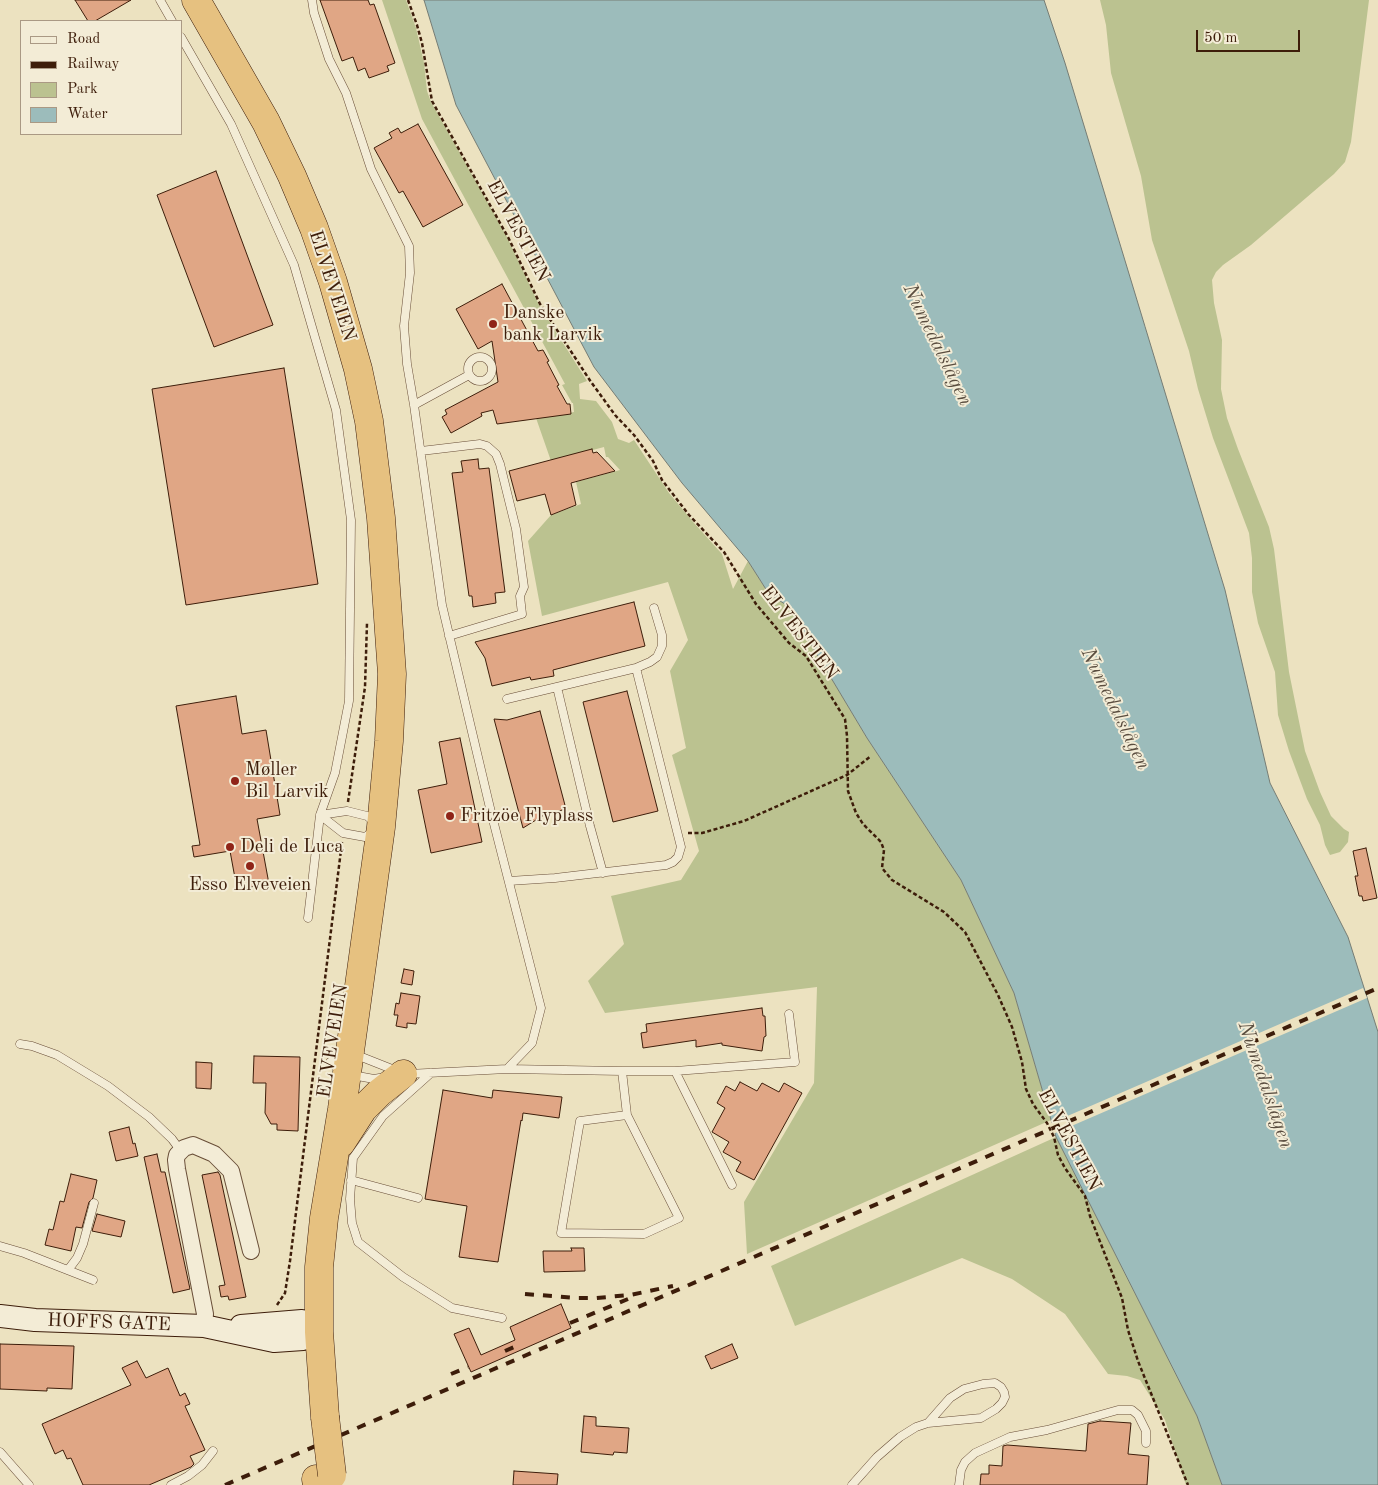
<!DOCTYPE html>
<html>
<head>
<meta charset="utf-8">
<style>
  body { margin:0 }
  #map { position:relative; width:1378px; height:1485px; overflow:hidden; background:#ece2c0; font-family:"Old Standard TT",serif }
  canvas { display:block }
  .legend { position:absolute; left:20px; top:20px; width:162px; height:115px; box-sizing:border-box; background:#f3ecd6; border:1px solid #aa9984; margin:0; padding:6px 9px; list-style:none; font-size:15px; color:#3d1d0a }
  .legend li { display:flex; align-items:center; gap:10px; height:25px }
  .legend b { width:25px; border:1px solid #aa9984 }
  .scale { position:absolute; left:1196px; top:30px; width:104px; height:22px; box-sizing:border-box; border:2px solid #3d1d0a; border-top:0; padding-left:6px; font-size:15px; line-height:18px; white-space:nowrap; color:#3d1d0a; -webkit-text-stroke:4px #f3ecd6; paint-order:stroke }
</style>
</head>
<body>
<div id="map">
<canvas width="1378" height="1485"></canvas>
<ul class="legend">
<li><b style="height:6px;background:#f3ecd6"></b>Road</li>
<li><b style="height:6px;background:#3d1d0a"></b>Railway</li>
<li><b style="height:14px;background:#bbc290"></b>Park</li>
<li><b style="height:14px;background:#9cbcbb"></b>Water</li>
</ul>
<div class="scale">50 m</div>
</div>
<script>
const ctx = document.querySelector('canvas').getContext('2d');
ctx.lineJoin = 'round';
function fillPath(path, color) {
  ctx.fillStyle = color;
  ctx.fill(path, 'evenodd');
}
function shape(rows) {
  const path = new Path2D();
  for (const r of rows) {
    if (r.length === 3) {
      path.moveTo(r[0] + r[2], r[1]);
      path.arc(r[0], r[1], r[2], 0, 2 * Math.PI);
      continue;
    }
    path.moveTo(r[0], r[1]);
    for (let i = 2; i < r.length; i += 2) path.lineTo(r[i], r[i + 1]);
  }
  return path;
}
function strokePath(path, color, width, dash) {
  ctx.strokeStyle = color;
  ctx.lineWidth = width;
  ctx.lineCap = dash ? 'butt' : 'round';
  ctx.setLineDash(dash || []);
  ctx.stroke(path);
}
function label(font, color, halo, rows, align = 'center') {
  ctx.font = font + ' "Old Standard TT",serif';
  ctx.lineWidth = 4;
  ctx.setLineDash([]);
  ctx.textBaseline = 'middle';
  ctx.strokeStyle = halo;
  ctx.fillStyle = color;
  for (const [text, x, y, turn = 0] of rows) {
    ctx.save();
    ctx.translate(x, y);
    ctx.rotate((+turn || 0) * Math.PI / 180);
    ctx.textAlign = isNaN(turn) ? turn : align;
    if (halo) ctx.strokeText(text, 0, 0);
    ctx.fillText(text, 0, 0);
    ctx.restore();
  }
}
fillPath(shape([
  [382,0,406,0,416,28,424,63,427,91,431,102,507,237,539,305,587,381,579,384,580,399,596,401,612,422,618,439,629,443,634,440,669,493,694,523,722,554,733,589,748,561,769,594,788,606,867,738,961,880,1014,993,1051,1120,747,1254,744,1202,814,1083,817,987,605,1013,588,981,624,944,611,896,681,880,699,851,672,755,686,748,670,671,688,640,668,582,542,616,528,541,551,515,581,504,576,482,620,470,608,457,606,457,604,447,551,461,536,418,574,412,573,403,572,403,562,385,565,384,422,119],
  [1100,0,1369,0,1351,142,1345,162,1334,174,1251,245,1223,265,1216,272,1212,280,1214,303,1222,340,1221,389,1227,418,1238,449,1269,527,1274,549,1289,672,1305,751,1320,792,1331,816,1344,829,1349,832,1348,842,1340,852,1330,855,1325,845,1320,825,1307,799,1289,751,1278,715,1275,672,1258,623,1252,592,1252,558,1249,533,1213,438,1198,389,1189,351,1152,240,1141,176,1111,73,1106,25],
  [1056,1137,1197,1416,1222,1485,1186,1485,1165,1420,1140,1380,1127,1376,1108,1374,1065,1314,1012,1279,962,1258,795,1326,771,1266]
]), '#bbc290');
const water = shape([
  [424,0,1044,0,1065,63,1225,590,1270,783,1348,937,1378,1032,1378,1485,1222,1485,1197,1416,1056,1137,1014,993,961,880,867,738,788,606,769,594,748,561,682,483,594,367,456,105,424,0]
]);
fillPath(water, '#9cbcbb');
strokePath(water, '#767c74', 1);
fillPath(shape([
  [1363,988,1367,998,1053,1134,1049,1124]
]), '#ece2c0');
const building = shape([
  [75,0,131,0,95,21,88,21,75,0],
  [320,0,368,0,370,5,374,4,395,63,387,66,389,71,369,78,365,68,358,71,353,57,342,61,320,0],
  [418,124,463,205,423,227,403,191,399,193,374,148,392,138,389,133,398,128,401,133,418,124],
  [216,171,273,325,214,347,157,195,216,171],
  [502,284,538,351,543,350,549,361,547,362,559,385,557,386,567,404,570,404,571,414,497,424,493,410,481,413,482,416,451,433,442,417,447,414,445,410,498,382,492,341,478,349,456,309,502,284],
  [284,368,318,584,186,605,152,389,284,368],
  [592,449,593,453,597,452,615,471,571,483,576,505,551,515,545,494,517,501,509,471,592,449],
  [478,459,479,469,489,468,505,592,495,593,496,603,473,607,472,596,469,596,452,473,463,472,461,461,478,459],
  [634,602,645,646,553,670,554,676,531,680,530,677,492,686,485,658,475,642,634,602],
  [627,691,658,811,613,822,583,702,627,691],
  [236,696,242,734,266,730,280,815,257,819,269,884,237,889,230,851,194,857,192,846,200,845,176,706,236,696],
  [540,711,566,809,544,815,523,828,494,719,507,720,540,711],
  [460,738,482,842,431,853,418,790,447,784,439,742,460,738],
  [1366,848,1377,898,1363,901,1362,896,1359,896,1355,876,1358,876,1353,851,1366,848],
  [404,969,414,971,412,985,401,983,404,969],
  [401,993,420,996,416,1024,407,1023,407,1028,396,1026,398,1015,394,1015,396,1003,399,1004,401,993],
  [762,1008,763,1016,765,1016,766,1036,764,1037,762,1051,722,1045,722,1043,696,1047,696,1040,643,1048,641,1033,647,1032,646,1024,762,1008],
  [254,1056,300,1057,298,1131,277,1130,277,1124,271,1124,265,1113,266,1083,253,1083,254,1056],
  [196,1062,212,1063,211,1089,196,1088,196,1062],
  [740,1082,757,1091,762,1083,779,1092,784,1083,802,1093,754,1180,736,1171,741,1162,723,1152,729,1142,712,1132,725,1108,717,1103,726,1086,735,1091,740,1082],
  [443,1090,492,1098,493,1090,562,1097,559,1118,523,1113,522,1121,521,1120,498,1262,459,1257,467,1206,425,1199,443,1090],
  [129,1127,133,1144,135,1143,138,1156,116,1161,109,1132,129,1127],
  [157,1154,161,1172,165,1172,190,1289,173,1293,144,1157,157,1154],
  [218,1172,220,1175,246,1297,229,1300,228,1296,221,1297,219,1286,225,1285,202,1175,218,1172],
  [71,1174,97,1180,93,1198,89,1202,82,1228,76,1227,71,1251,45,1245,49,1229,53,1230,60,1201,64,1202,71,1174],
  [97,1214,125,1221,121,1237,92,1231,97,1214],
  [571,1248,584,1248,585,1271,544,1272,543,1251,572,1251,571,1248],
  [561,1304,571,1328,471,1372,454,1334,469,1328,481,1355,515,1340,510,1327,561,1304],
  [0,1344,74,1346,72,1389,47,1388,47,1391,0,1389,0,1344],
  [732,1344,738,1358,711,1369,705,1356,732,1344],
  [137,1361,146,1378,168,1368,180,1396,185,1393,190,1404,185,1406,205,1450,190,1456,194,1464,191,1467,149,1485,83,1485,71,1458,67,1459,63,1450,55,1454,42,1424,131,1385,122,1368,137,1361],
  [584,1416,596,1417,596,1426,629,1428,627,1453,614,1452,613,1455,581,1452,584,1416],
  [1100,1421,1131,1423,1128,1454,1149,1456,1147,1485,980,1485,981,1474,989,1474,989,1465,1002,1466,1003,1446,1007,1445,1086,1451,1088,1424,1100,1421],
  [514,1471,558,1474,557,1485,513,1485,514,1471]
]);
fillPath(building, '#e0a685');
strokePath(building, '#3d1d0a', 1);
const lane = shape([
  [160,0,172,21],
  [312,0,314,13,329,59,346,93,371,169,409,246,410,273,404,326,407,364,414,405,442,605,490,808,541,1008,532,1043,507,1069],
  [181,37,231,124,294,265,336,410,351,520,349,701,335,773,320,815,308,918],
  [480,369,12],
  [414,405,469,375],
  [421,451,480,444,487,446,496,454,500,464,516,529,524,587,520,596,522,614,449,636],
  [636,668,650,662,657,657,662,646,662,635,654,608],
  [557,687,590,826,603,873],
  [507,699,636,668,681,847,678,857,673,862,666,865,555,878,509,881],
  [347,811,367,816,381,827,365,837,343,833,320,815,347,811],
  [20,1044,32,1046,57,1055,108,1086,149,1117,172,1139,180,1150],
  [354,1054,397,1071],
  [341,1071,330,1062,344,1054],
  [622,1071,675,1071,732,1185],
  [675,1071,795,1062,789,1014],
  [431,1073,383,1116,353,1158,350,1199,352,1223,358,1242,403,1277,452,1308,502,1318],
  [408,1074,507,1069,622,1071,627,1115],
  [352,1075,374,1079,385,1077],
  [627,1115,679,1218,644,1234,561,1233,580,1121,627,1115],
  [351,1180,418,1198],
  [0,1246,24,1253,93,1280],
  [68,1270,77,1258,83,1244,94,1203],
  [0,1452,29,1485],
  [171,1485,188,1476,202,1465,213,1451],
  [852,1485,877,1457,900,1437,916,1427,928,1423,981,1418,996,1409,1002,1403,1005,1397,1004,1392,1001,1387,995,1383,983,1384,964,1389,950,1398,928,1423],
  [959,1485,961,1470,965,1462,975,1453,1010,1437,1047,1430,1118,1410,1132,1410,1138,1415,1146,1431,1146,1443]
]);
const street = shape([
  [204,1326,205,1314,177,1169,176,1160,177,1155,184,1148,193,1145,214,1154,231,1171,251,1251]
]);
const secondary = shape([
  [0,1316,35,1320,204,1326,274,1341,303,1339,319,1332],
  [241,1326,302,1321,319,1332]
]);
const highway = shape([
  [196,0,266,122,292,176,314,228,333,282,358,369,369,421,381,518,392,674,389,741,381,827,342,1109,324,1218,319,1267,319,1332,325,1417],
  [341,1143,363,1109,379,1093,403,1074],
  [316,1479,317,1485]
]);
strokePath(lane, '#694e38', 9);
strokePath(street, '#694e38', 18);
strokePath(secondary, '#3d1d0a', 24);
strokePath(highway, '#3d1d0a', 29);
strokePath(shape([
  [408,0,417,25,422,43,432,101,509,239,540,304,591,382,615,415,634,435,653,461,662,480,689,515,724,552,756,604,789,643,806,656,845,719,847,736,848,791,856,813,863,824,881,842,884,850,882,868,892,880,944,912,965,932,998,995,1012,1027,1022,1062,1026,1089,1033,1104,1047,1123,1054,1137,1058,1155,1065,1168,1085,1196,1090,1216,1122,1298,1128,1330,1138,1361,1188,1485],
  [348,802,365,687,367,623],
  [688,833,702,833,744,821,847,775,871,756],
  [277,1305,285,1293,290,1261,342,842]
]), '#3d1d0a', 2.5, [4, 2.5]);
strokePath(lane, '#f3ecd6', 8);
strokePath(street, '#f3ecd6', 16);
strokePath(secondary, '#f3ecd6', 22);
strokePath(highway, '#e6c180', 28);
strokePath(shape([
  [525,1294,578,1298,596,1298,630,1295,673,1286],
  [570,1323,628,1299],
  [505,1351,519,1345],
  [451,1374,468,1367],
  [225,1485,1378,988]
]), '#3d1d0a', 4, [9, 9]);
const highwayBridge = shape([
  [325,1417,332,1475]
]);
strokePath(highwayBridge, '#3d1d0a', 29, []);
strokePath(highwayBridge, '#e6c180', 28);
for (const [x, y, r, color] of [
  [493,324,5,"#8f2418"],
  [235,781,5,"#8f2418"],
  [450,816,5,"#8f2418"],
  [230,847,5,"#8f2418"],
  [250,866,5,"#8f2418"]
]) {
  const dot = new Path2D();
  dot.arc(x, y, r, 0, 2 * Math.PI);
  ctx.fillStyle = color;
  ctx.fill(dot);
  strokePath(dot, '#f3ecd6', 2);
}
label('19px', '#3d1d0a', '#f3ecd6', [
  ["ELVESTIEN",518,231,62],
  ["ELVEVEIEN",332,286,72],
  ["ELVESTIEN",799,633,52],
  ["ELVEVEIEN",333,1041,-81],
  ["ELVESTIEN",1069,1140,62],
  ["HOFFS GATE",109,1323,2]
]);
label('19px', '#3d1d0a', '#f3ecd6', [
  ["Danske",503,313],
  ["bank Larvik",503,335],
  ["Møller",245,770],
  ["Bil Larvik",245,792],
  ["Fritzöe Flyplass",460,816],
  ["Deli de Luca",240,847],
  ["Esso Elveveien",250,885,"center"]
], 'left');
label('italic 20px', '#5a4d3f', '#f3ecd6', [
  ["Numedalslågen",937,345,64],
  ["Numedalslågen",1115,709,64],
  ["Numedalslågen",1265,1085,71]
]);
</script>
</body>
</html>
